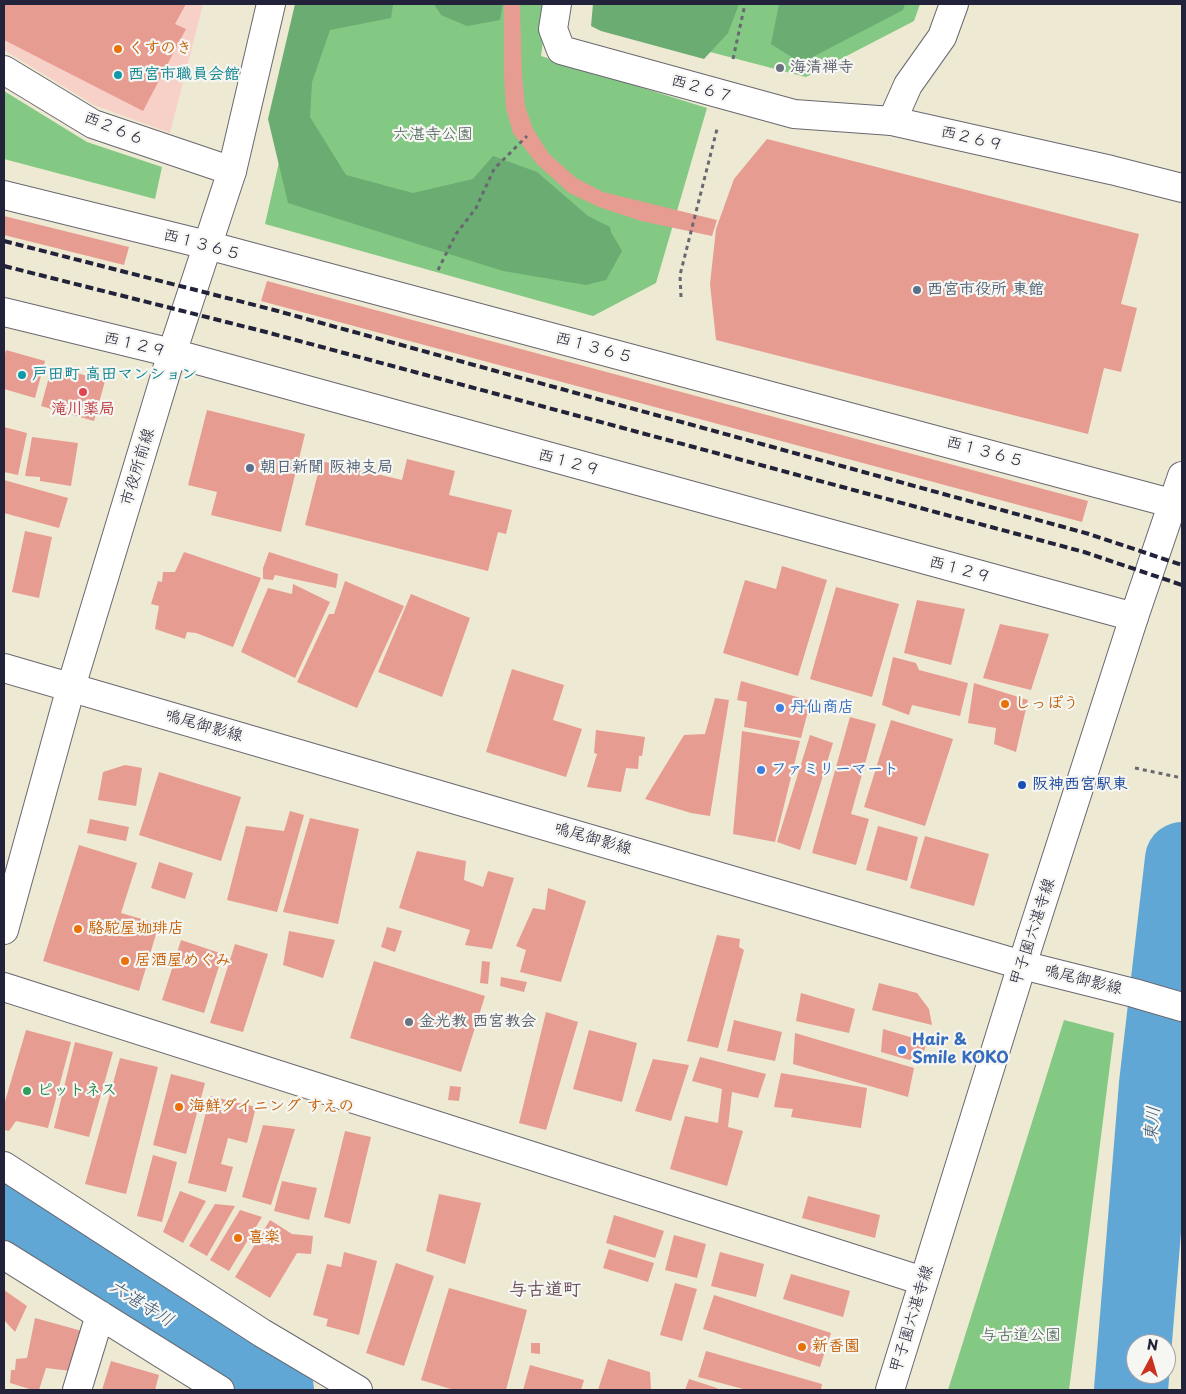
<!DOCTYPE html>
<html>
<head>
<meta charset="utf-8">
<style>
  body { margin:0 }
  #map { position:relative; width:1186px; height:1394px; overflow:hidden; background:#eee9d2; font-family:"Playpen Sans",sans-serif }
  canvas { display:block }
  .frame { position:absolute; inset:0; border:5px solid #22223b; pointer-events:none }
  .north { position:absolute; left:1126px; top:1334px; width:50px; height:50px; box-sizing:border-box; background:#f6f6f2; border:1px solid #a1a1a9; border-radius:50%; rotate:6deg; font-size:14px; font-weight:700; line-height:20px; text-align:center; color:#22223b }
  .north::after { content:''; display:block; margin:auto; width:18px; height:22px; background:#c8321e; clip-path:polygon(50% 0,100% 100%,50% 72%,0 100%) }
</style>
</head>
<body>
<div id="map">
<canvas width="1186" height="1394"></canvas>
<div class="frame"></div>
<div class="north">N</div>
</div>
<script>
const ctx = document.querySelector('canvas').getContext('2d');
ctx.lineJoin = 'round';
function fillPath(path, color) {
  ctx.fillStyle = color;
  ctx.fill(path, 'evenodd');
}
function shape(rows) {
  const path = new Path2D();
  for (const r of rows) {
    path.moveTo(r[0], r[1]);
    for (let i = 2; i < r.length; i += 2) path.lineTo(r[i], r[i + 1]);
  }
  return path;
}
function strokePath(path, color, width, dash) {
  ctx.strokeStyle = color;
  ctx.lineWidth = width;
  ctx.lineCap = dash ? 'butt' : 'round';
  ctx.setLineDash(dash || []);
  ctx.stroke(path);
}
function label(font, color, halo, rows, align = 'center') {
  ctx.font = font + ' "Playpen Sans","Klee One",sans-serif';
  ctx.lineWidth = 4.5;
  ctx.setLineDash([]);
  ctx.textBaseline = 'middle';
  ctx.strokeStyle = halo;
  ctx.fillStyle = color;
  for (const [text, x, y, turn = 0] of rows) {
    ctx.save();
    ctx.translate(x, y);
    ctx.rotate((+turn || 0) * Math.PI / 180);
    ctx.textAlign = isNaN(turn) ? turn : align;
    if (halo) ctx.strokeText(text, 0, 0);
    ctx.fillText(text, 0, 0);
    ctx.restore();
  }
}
fillPath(shape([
  [4,4,203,4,170,133,94,105,4,50]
]), '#f7d1c8');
fillPath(shape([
  [315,4,548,4,541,56,707,108,656,283,593,316,265,224],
  [602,4,920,4,914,21,806,77,599,23],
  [4,91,87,142,162,167,155,199,4,159],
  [1064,1020,1114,1033,1069,1390,948,1390]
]), '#83c883');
fillPath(shape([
  [295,4,393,4,391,18,330,30,312,82,310,117,346,175,413,193,473,179,493,156,537,172,588,216,610,227,611,232,622,251,606,280,586,285,503,271,288,203,268,119],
  [434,4,503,4,500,20,467,26,441,15],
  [593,4,739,4,728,33,704,59,601,31,591,26],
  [779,4,905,4,903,10,801,63,771,44]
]), '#6aac71');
strokePath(shape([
  [4,1218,277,1390],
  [1131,1390,1156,1084,1182,859]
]), '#60a7d6', 74);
fillPath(shape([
  [4,4,186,4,175,24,186,29,143,111,4,40],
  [504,4,520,4,522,76,525,106,533,129,549,154,576,178,603,192,717,220,712,236,641,221,599,207,569,193,537,164,513,133,506,108,504,75],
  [767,139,1139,234,1121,304,1137,308,1121,372,1104,368,1088,434,716,340,710,284,716,229,734,179],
  [4,216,129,247,124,265,4,235],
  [267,281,1088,501,1082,522,261,301],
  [6,350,45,361,35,398,4,389,4,358],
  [52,366,105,381,94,421,41,406],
  [207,410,305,434,281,532,211,515,217,492,188,485],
  [4,427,27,433,18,475,4,472],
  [32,437,78,443,71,486,40,481,40,477,25,476],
  [407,459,455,471,449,495,512,510,506,534,498,532,488,571,305,525,321,461,402,480],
  [4,480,68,498,59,528,4,513],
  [25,531,52,537,39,598,12,592],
  [184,552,261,578,233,647,196,633,187,632,185,639,155,629,159,606,151,604,158,581,162,582,163,572,175,572],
  [269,552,338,574,336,588,275,575,273,580,263,579,263,568],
  [782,566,827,580,798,676,723,653,745,580,776,589],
  [345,581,404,606,357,708,297,682,329,614,334,614],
  [293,584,330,602,295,678,241,652,268,588,292,594],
  [836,587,899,604,872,697,810,679],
  [411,594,470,618,442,697,378,672],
  [917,600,965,609,951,665,904,653],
  [1000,624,1049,634,1031,690,983,678],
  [893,657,916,663,919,670,968,683,960,716,912,705,909,715,882,705],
  [512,669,564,685,553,720,582,729,566,777,486,752],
  [741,681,811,701,809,714,807,715,801,738,744,727,747,702,737,700],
  [974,683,1028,700,1016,752,994,744,996,728,968,723],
  [715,698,729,700,710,816,691,813,645,799,684,735,705,734],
  [850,717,876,724,851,814,869,819,856,865,812,853],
  [891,720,953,739,925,826,864,807],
  [596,730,645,737,642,756,639,756,638,769,626,768,621,792,587,787,597,754,594,753],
  [742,731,800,741,775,842,733,834],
  [810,735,833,743,800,850,777,842],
  [125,765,142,768,136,806,98,800,103,772],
  [159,772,241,797,221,861,139,835],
  [290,811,304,815,277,912,227,900,246,826,284,831],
  [310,818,359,829,338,924,283,912],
  [90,819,129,827,126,841,87,833],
  [878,826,918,837,907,881,866,870],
  [925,836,989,854,974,906,910,888],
  [79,845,137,863,121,913,159,924,139,991,43,961],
  [417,851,466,861,464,880,483,887,488,871,514,878,492,949,465,945,470,930,399,908],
  [159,862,193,873,185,899,151,888],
  [548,888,586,901,561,982,520,972,526,950,516,946,533,908,545,910],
  [387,927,402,931,395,952,381,947],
  [289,931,335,940,323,978,283,965],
  [717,935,740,939,739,947,744,950,718,1048,687,1041],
  [181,940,223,954,204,1013,162,1000],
  [235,944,268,954,243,1032,210,1023],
  [374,961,485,996,461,1072,350,1038],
  [482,961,490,962,488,984,480,983],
  [501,977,527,982,524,992,500,986],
  [879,983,917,993,929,1009,932,1025,872,1010],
  [801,993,855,1009,849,1033,796,1021],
  [546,1012,578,1022,546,1130,519,1123],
  [734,1020,782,1032,775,1061,727,1051],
  [883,1029,927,1042,920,1063,881,1052],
  [26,1030,71,1042,48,1128,16,1121,9,1131,4,1130,4,1105],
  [589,1030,637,1043,622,1102,573,1089],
  [795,1033,914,1068,908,1097,793,1064],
  [75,1042,113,1052,89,1137,54,1128],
  [700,1057,766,1074,758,1098,732,1092,728,1127,743,1131,727,1186,670,1169,685,1116,718,1123,722,1089,692,1081],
  [120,1058,158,1067,126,1194,85,1184],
  [653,1059,689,1065,671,1121,635,1111],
  [781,1073,867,1088,861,1128,791,1117,793,1109,774,1107],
  [171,1074,205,1083,186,1154,153,1145],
  [450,1086,461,1087,459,1101,448,1100],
  [210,1096,256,1107,247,1143,228,1138,221,1164,233,1167,226,1192,188,1183],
  [263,1125,295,1129,271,1205,242,1197],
  [345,1131,371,1137,350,1224,324,1217],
  [153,1155,177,1162,162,1222,137,1216],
  [282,1181,317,1188,309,1220,274,1211],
  [180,1191,206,1201,183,1243,163,1232],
  [439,1194,481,1203,465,1264,426,1251],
  [808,1196,880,1215,875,1238,802,1218],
  [215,1204,235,1206,207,1256,189,1246],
  [240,1210,262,1217,229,1271,210,1260],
  [614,1215,664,1231,655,1258,606,1243],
  [270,1220,292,1234,313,1236,311,1254,297,1253,270,1298,235,1277],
  [674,1235,706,1244,697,1278,665,1270],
  [609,1249,654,1263,648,1282,603,1268],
  [344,1252,377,1261,359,1335,326,1326,328,1319,313,1315,327,1264,341,1267],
  [720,1252,764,1264,756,1297,711,1286],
  [396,1263,434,1276,404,1366,366,1353],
  [791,1274,850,1291,843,1317,783,1299],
  [675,1283,697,1289,682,1341,660,1335],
  [449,1288,527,1310,506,1390,454,1390,421,1380],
  [4,1290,27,1306,15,1332,4,1320],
  [714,1295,831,1333,820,1367,703,1329],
  [35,1318,82,1331,71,1371,46,1368,39,1390,33,1390,10,1383,11,1370,15,1370,16,1359,27,1358],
  [531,1343,540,1343,540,1354,531,1353],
  [706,1351,822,1384,821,1390,747,1390,698,1377],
  [608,1359,650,1372,651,1390,598,1390],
  [111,1361,159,1375,155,1390,102,1390],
  [530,1365,584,1380,581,1390,523,1390],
  [689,1379,714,1387,721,1390,685,1390]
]), '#e79c92');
const street = shape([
  [557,4,553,29,561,50,794,114,892,121,908,85,942,37,954,4],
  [4,70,93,124,232,171],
  [4,195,207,245,1182,506],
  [4,312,172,353,1134,617],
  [4,987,923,1281],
  [4,1166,262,1333,358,1390],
  [4,1255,220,1390],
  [77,1390,100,1315]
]);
const secondary = shape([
  [892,121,1111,170,1182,188],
  [4,668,1022,965,1134,993,1182,1007],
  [4,930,71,687,172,353,232,171,271,4],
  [890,1390,1022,965,1134,617,1182,476]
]);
strokePath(street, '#696870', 30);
strokePath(secondary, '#696870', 30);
strokePath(shape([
  [733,59,745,4],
  [438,270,456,234,476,208,494,169,527,136],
  [681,297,680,275,717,129],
  [1135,768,1182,778]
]), '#696870', 3, [4, 4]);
strokePath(street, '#fff', 28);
strokePath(secondary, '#fff', 28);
strokePath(shape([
  [4,241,274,310,1089,534,1182,565],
  [4,266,266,332,1084,552,1182,585]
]), '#22223b', 4, [8, 4]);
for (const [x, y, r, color] of [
  [118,49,5,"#e8710a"],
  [780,68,5,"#6b7280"],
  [118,75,5,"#0f9aa8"],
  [917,290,5,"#5c6f8a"],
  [22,375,5,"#0f9aa8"],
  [83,392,5,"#e0444e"],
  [250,468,5,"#5c6f8a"],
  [1005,704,5,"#e8710a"],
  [780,708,5,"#3f7fe0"],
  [761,770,5,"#3f7fe0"],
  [1022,785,5,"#1a4fb4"],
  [78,929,5,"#e8710a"],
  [125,961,5,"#e8710a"],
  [409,1022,5,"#6b7280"],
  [902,1050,5,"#3f7fe0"],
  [27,1091,5,"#2e9e5b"],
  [179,1107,5,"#e8710a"],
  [238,1238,5,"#e8710a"],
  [802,1347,5,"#e8710a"]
]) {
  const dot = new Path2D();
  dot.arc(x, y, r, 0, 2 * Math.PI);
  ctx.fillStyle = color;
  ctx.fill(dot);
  strokePath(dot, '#f6f6f2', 2);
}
label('bold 16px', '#c56008', '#f6f6f2', [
  ["くすのき",128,49],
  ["しっぽう",1015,704],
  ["駱駝屋珈琲店",88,929],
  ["居酒屋めぐみ",135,961],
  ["海鮮ダイニング すえの",189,1107],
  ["喜楽",248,1238],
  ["新香園",812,1347]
], 'left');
label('bold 16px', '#5b616d', '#f6f6f2', [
  ["海清禅寺",790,68],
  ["金光教 西宮教会",419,1022]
], 'left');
label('bold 16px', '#0d838f', '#f6f6f2', [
  ["西宮市職員会館",128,75],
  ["戸田町 高田マンション",32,375]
], 'left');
label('16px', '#22223b', '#f6f6f2', [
  ["西２６７",702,89,16],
  ["西２６６",114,129,22],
  ["西２６９",972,139,13],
  ["西１３６５",202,245,15],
  ["西１２９",135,345,13],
  ["西１３６５",594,348,15],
  ["西１３６５",985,452,15],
  ["西１２９",569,463,15],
  ["市役所前線",138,467,-73],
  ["西１２９",960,570,15],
  ["鳴尾御影線",204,726,16],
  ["鳴尾御影線",593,839,16],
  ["甲子園六湛寺線",1033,932,-72],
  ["鳴尾御影線",1083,980,14],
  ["甲子園六湛寺線",912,1319,-73]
]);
label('16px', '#445c54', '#f6f6f2', [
  ["六湛寺公園",433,135],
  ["与古道公園",1021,1336]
]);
label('bold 16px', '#4e5e75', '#f6f6f2', [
  ["西宮市役所 東館",927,290],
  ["朝日新聞 阪神支局",260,468]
], 'left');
label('bold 16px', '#be3a42', '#f6f6f2', [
  ["滝川薬局",83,410]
]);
label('bold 16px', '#366cbe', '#f6f6f2', [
  ["丹仙商店",790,708],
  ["ファミリーマート",771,770],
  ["Hair &",912,1041],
  ["Smile KOKO",912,1059]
], 'left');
label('bold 16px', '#164399', '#f6f6f2', [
  ["阪神西宮駅東",1032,785]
], 'left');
label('bold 16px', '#27864d', '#f6f6f2', [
  ["ピットネス",37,1091]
], 'left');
label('italic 18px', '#3b5779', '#f6f6f2', [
  ["東川",1153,1124,-85],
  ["六湛寺川",141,1304,32]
]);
label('bold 18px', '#674d59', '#f6f6f2', [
  ["与古道町",545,1290]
]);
</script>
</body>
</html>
